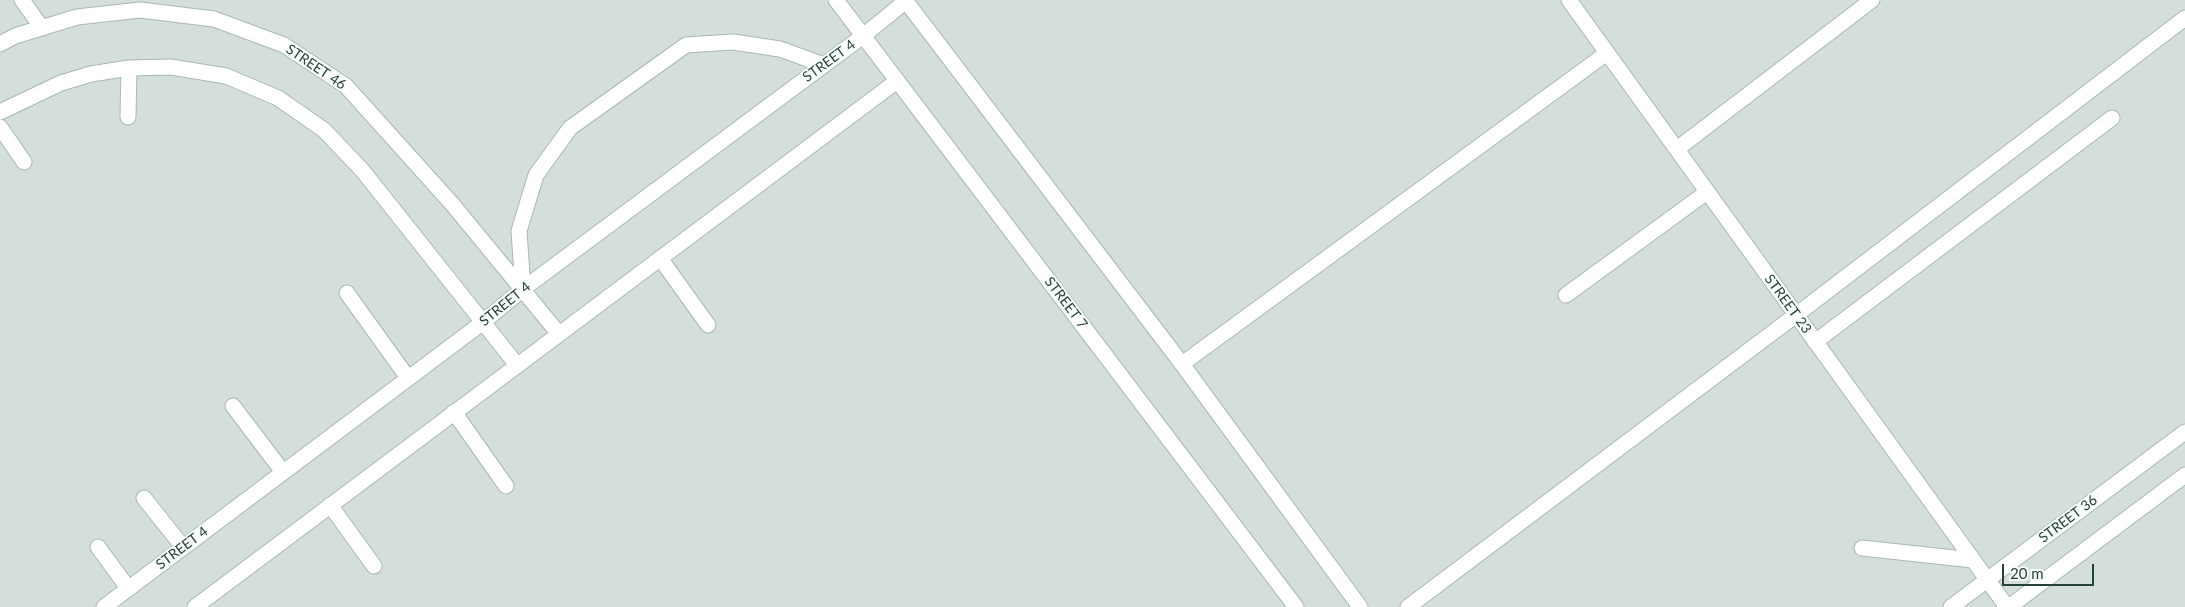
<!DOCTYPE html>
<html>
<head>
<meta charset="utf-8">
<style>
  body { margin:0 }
  #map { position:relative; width:2185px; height:607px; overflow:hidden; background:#e6efeb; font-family:Lato,sans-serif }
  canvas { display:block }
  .scale { position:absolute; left:2002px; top:564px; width:92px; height:22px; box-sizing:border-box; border:2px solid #24423a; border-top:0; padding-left:6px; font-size:15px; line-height:18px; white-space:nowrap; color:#24423a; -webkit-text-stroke:4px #f7fbf9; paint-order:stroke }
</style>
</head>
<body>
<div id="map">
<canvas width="2185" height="607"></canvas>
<div class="scale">20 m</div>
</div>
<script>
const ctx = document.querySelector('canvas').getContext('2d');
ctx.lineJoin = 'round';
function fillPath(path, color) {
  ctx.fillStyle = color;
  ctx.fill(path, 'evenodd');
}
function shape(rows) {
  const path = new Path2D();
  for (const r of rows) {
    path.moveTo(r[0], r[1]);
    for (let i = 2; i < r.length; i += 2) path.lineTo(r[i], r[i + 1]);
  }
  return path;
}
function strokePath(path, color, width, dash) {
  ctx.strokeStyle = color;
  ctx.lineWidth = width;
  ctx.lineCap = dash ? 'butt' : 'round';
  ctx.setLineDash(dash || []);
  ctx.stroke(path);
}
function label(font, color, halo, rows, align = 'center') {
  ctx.font = font + ' Lato,sans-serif';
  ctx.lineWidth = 4;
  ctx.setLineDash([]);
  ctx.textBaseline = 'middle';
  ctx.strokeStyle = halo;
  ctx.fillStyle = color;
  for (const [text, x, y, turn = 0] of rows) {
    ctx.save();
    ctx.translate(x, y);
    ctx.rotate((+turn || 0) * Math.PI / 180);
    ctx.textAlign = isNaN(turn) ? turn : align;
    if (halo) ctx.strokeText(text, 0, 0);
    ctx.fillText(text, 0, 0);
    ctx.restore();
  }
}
fillPath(shape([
  [0,0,2185,0,2185,607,0,607]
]), '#d4dfda');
const service = shape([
  [22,0,42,28],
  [1569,0,2007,607],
  [0,44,15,36,77,17,140,10,214,19,284,45,346,86,453,205,559,334],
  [0,112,61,83,91,74,129,68,171,67,226,76,278,98,324,130,362,170,517,365],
  [128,117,129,68],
  [0,127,24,162],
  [1677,149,1872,0],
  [660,258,708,325],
  [523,289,519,231,536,175,570,128,686,45,733,42,780,49,824,65],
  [347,293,408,378],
  [1566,295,1707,192],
  [1815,342,2112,118],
  [1182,364,1607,53],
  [233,406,283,472],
  [454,412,506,486],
  [144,498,183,547],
  [330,505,374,566],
  [98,547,128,588],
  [1862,548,1973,560],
  [104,607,482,323,523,289,863,36,906,1],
  [195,607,897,81],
  [1408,607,1796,315,2185,18],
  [1951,607,2185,432],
  [2009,607,2185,475]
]);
const minor = shape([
  [836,0,1296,607],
  [905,0,1182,364,1360,607]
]);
strokePath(service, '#a8b8b2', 17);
strokePath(minor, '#a8b8b2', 17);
strokePath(service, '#fff', 15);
strokePath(minor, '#fff', 15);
label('14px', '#24423a', '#f7fbf9', [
  ["STREET 4",829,61,-36],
  ["STREET 46",316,67,34],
  ["STREET 7",1066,303,53],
  ["STREET 4",505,304,-39],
  ["STREET 23",1788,304,54],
  ["STREET 36",2068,519,-37],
  ["STREET 4",182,548,-37]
]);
</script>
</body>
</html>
